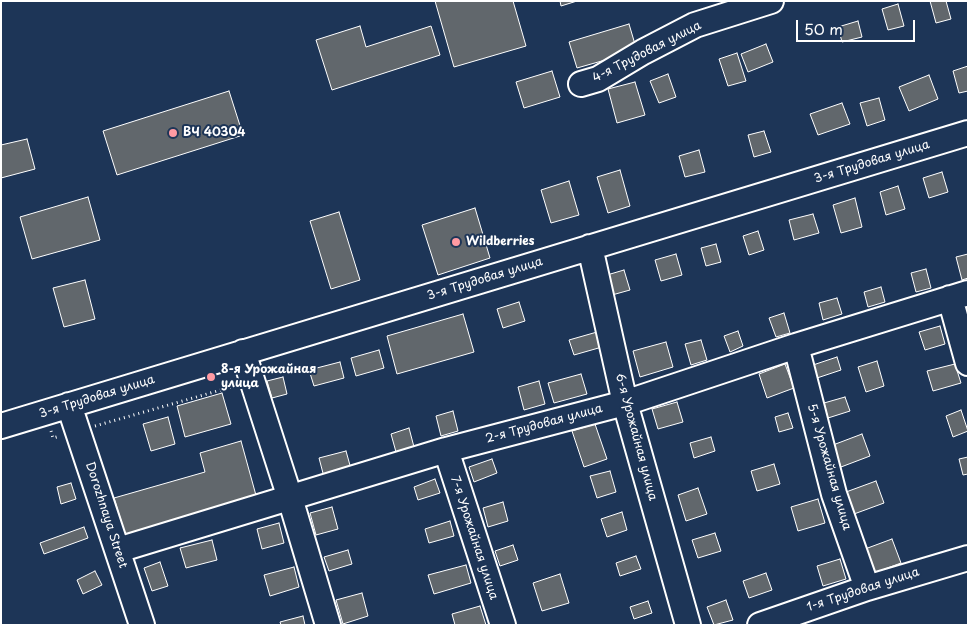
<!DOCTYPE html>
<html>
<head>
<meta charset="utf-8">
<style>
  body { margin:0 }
  #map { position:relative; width:969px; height:626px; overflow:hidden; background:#1d3557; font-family:"Playpen Sans",sans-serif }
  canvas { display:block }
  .frame { position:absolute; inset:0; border:2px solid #fff; pointer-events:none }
  .scale { position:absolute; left:796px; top:20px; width:119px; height:22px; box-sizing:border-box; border:2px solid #fff; border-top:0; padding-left:6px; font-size:15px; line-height:18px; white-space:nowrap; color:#fff; -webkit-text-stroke:4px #1d3557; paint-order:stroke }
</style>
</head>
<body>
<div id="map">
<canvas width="969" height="626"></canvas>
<div class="frame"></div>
<div class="scale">50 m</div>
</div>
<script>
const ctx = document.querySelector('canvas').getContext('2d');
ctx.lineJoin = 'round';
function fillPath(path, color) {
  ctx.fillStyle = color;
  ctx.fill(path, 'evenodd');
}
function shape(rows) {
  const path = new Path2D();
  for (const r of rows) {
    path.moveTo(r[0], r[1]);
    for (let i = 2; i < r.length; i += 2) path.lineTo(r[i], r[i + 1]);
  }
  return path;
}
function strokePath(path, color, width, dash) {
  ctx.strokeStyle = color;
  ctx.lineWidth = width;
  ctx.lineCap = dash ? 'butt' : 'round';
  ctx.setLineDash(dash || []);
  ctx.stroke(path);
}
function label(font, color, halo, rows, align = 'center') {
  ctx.font = font + ' "Playpen Sans",sans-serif';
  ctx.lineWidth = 4;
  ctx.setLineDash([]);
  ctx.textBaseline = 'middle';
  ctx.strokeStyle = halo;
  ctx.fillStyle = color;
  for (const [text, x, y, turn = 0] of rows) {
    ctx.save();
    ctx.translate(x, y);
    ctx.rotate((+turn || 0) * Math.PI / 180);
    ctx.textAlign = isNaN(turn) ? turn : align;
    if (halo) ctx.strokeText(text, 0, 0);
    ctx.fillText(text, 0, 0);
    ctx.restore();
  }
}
const building = shape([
  [435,1,513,1,526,46,454,67,435,1],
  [560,1,577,1,561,6,560,1],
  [930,1,946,1,951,19,936,23,930,1],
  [898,4,904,26,888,30,882,9,898,4],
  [858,21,862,37,842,42,838,27,858,21],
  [629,24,637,51,577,68,569,42,629,24],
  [360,26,366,47,431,26,440,55,332,90,316,40,360,26],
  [766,44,773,62,748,72,741,54,766,44],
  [737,53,746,81,728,86,719,59,737,53],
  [968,66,968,91,959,93,953,71,968,66],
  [552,71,560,97,524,108,516,82,552,71],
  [668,74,676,97,659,103,650,81,668,74],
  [929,75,938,99,909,111,899,87,929,75],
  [635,82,645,115,617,123,608,89,635,82],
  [229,91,243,135,117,175,103,131,229,91],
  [879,98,885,120,867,126,860,103,879,98],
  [842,103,850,124,818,135,810,114,842,103],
  [764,131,771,152,754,157,748,135,764,131],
  [27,139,35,169,1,178,1,145,27,139],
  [699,150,705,172,685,177,679,156,699,150],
  [620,170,630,206,608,213,597,177,620,170],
  [942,172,948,192,929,198,923,178,942,172],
  [569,181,579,215,551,223,541,190,569,181],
  [898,186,905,209,886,215,880,192,898,186],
  [88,197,100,240,32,259,20,217,88,197],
  [855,198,862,227,841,233,833,205,855,198],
  [475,208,490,258,438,275,422,225,475,208],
  [339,212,360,280,331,289,310,221,339,212],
  [813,214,819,233,794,240,789,220,813,214],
  [758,231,764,250,749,255,743,236,758,231],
  [716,244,721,262,706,266,701,248,716,244],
  [676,254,682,275,661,281,655,260,676,254],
  [968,254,968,278,962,280,956,257,968,254],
  [926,269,931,288,916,292,911,273,926,269],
  [624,270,630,290,612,295,607,275,624,270],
  [85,280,95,319,64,327,53,288,85,280],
  [881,287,885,302,868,307,864,292,881,287],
  [837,298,842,314,823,320,819,303,837,298],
  [519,302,525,321,503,328,497,309,519,302],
  [784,313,790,333,776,337,769,318,784,313],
  [463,314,474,352,397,374,387,336,463,314],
  [940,326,945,344,925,350,919,332,940,326],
  [738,331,743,346,730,352,724,336,738,331],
  [597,332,602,347,574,355,569,340,597,332],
  [701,340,707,360,691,365,685,344,701,340],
  [666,342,673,367,640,377,633,351,666,342],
  [379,350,384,368,356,376,351,358,379,350],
  [837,357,841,370,817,378,813,365,837,357],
  [877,361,884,386,866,392,858,367,877,361],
  [340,362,344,378,314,386,309,370,340,362],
  [785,364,794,388,767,398,759,374,785,364],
  [955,364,961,383,933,391,927,371,955,364],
  [581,374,587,394,554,403,548,383,581,374],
  [283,377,287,394,272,398,267,381,283,377],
  [539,381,545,404,524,410,518,387,539,381],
  [222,393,231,424,185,437,177,406,222,393],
  [845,397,850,411,828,418,824,403,845,397],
  [677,402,683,422,658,429,652,409,677,402],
  [961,410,968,431,953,437,946,416,961,410],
  [453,411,458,431,441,436,436,416,453,411],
  [788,413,793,428,779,432,775,417,788,413],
  [168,417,175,444,151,451,143,424,168,417],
  [595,424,607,459,584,467,572,431,595,424],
  [409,428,414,447,396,452,391,434,409,428],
  [862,434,870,456,841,467,833,445,862,434],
  [711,437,715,451,694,458,690,443,711,437],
  [241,441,257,499,126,537,114,498,205,472,200,453,241,441],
  [346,451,351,469,324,477,319,458,346,451],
  [968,457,968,474,963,475,959,459,968,457],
  [492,459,497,473,474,482,469,467,492,459],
  [774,464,780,484,757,491,751,471,774,464],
  [610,471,616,492,597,498,590,476,610,471],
  [435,479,440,493,418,500,414,487,435,479],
  [876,481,884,503,854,514,846,492,876,481],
  [71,483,76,499,61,504,57,487,71,483],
  [698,488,707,514,686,521,678,495,698,488],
  [818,499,825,523,798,531,791,507,818,499],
  [503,502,508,521,488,527,483,508,503,502],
  [332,507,338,529,316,535,310,513,332,507],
  [622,512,627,530,607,537,601,519,622,512],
  [450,521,454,536,429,543,425,529,450,521],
  [279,523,284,543,262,549,257,529,279,523],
  [84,527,88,538,44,554,40,543,84,527],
  [715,533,721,551,698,558,692,540,715,533],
  [892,539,901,563,874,573,865,549,892,539],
  [212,540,217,560,186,568,180,548,212,540],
  [513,545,518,560,500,566,495,551,513,545],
  [348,550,352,564,329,571,324,557,348,550],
  [636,556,641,569,620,576,616,563,636,556],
  [840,559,846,579,823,586,817,566,840,559],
  [160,562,168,586,152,591,144,568,160,562],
  [466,565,471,583,434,594,428,575,466,565],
  [294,567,299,587,270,596,264,575,294,567],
  [95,571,102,585,83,594,77,580,95,571],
  [766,573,772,590,749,598,743,581,766,573],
  [560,574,569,603,542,611,533,583,560,574],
  [362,593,368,616,343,624,336,600,362,593],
  [726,600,733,620,714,625,707,607,726,600],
  [648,601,652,613,634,619,630,607,648,601],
  [480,606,486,625,455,625,452,614,480,606],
  [303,616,305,625,281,625,280,622,303,616]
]);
fillPath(building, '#61676c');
strokePath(building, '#fff', 1);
const minor = shape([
  [581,84,598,79,643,52,695,25,771,1],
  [590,247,625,403,688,625],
  [950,298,968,363],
  [796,346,834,494,867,588],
  [243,352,290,498,328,625],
  [69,405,142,625],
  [1,426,968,133],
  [446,450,503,625],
  [118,550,446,450,625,403,796,346,968,293],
  [760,625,867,588,968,558]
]);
strokePath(minor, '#fff', 28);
strokePath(shape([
  [95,426,235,386],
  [51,431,53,438,60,436]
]), '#fff', 3, [1, 4]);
strokePath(minor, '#1d3557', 24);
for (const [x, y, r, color] of [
  [173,133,5,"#ff9aa2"],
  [456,242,5,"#ff9aa2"],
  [211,377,5,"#ff9aa2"]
]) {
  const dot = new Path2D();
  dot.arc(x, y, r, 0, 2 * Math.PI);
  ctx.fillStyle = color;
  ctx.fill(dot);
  strokePath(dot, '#1d3557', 2);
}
label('12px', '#fff', '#1d3557', [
  ["4-я Трудовая улица",647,52,-27],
  ["3-я Трудовая улица",872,162,-17],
  ["3-я Трудовая улица",485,279,-17],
  ["3-я Трудовая улица",97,397,-17],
  ["2-я Трудовая улица",544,424,-15],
  ["6-я Урожайная улица",636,437,75],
  ["5-я Урожайная улица",829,467,74],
  ["Dorozhnaya Street",106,515,72],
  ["7-я Урожайная улица",474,538,72],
  ["1-я Трудовая улица",863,590,-18]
]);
label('bold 12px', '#fff', '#1d3557', [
  ["ВЧ 40304",183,133],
  ["Wildberries",466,242],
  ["8-я Урожайная",221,370],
  ["улица",221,384]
], 'left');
</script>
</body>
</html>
